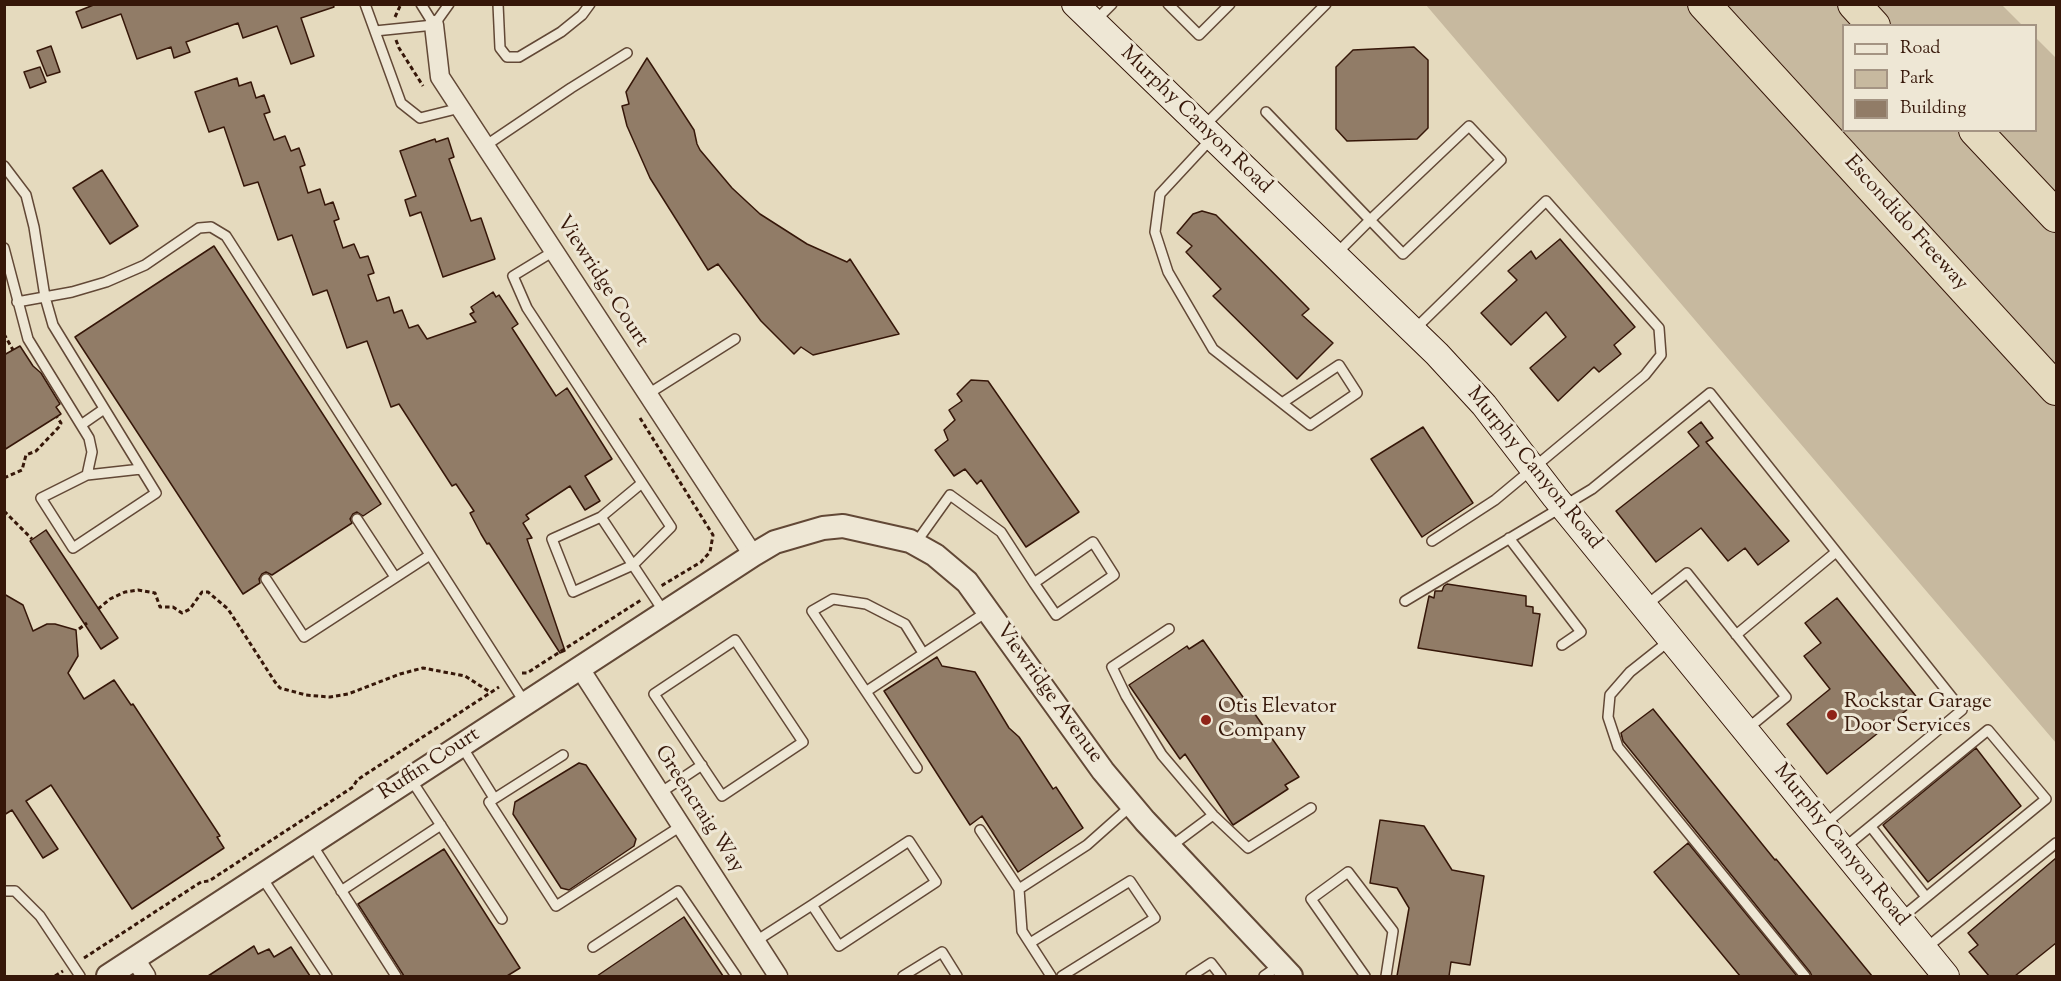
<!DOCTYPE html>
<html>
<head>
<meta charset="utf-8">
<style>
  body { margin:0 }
  #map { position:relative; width:2061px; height:981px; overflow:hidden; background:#e5dabe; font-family:"Sorts Mill Goudy",serif }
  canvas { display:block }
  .frame { position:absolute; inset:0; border:6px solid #361709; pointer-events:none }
  .legend { position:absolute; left:1842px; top:24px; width:195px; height:108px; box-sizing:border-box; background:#eee7d5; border:2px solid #a49483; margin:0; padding:8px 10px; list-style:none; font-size:18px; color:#361709 }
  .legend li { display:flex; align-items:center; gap:12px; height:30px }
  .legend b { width:30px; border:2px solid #a49483 }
</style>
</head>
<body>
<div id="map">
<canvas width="2061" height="981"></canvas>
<div class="frame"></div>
<ul class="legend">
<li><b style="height:8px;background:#eee7d5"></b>Road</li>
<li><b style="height:16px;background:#c7b99f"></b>Park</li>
<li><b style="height:16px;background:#917c67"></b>Building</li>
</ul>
</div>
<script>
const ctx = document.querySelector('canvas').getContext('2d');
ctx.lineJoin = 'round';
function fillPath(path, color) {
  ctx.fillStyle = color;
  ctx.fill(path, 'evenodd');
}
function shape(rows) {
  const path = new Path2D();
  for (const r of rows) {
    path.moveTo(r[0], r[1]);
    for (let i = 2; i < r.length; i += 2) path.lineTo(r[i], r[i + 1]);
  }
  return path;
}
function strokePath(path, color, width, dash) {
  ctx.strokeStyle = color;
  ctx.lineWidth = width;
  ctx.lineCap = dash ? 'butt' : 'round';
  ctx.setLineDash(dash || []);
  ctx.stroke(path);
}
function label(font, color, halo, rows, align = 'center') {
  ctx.font = font + ' "Sorts Mill Goudy",serif';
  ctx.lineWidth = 6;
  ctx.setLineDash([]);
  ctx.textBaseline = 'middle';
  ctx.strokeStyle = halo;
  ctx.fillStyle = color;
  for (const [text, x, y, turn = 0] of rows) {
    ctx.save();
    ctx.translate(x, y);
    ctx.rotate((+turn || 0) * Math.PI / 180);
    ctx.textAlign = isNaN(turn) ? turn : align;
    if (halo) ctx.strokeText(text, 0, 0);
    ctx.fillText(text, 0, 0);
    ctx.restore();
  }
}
fillPath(shape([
  [2001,4,2022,25,1844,26,1844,130,2036,130,2036,38,2056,58,2056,743,1426,5]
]), '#c7b99f');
const building = shape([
  [96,4,333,4,334,7,301,18,314,56,291,64,277,26,243,38,238,23,186,42,190,52,174,58,171,47,137,59,121,14,82,28,76,12,96,4],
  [51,46,60,72,47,76,37,51,51,46],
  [1414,47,1428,60,1428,128,1417,139,1347,141,1336,129,1336,67,1353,50,1414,47],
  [647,58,694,130,697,144,700,150,732,188,760,214,807,244,847,262,850,259,899,334,813,355,801,347,794,354,761,321,718,264,708,270,650,178,627,126,622,106,629,104,626,92,647,58],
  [40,67,46,82,30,88,24,72,40,67],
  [237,78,239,86,251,82,256,98,264,95,270,112,264,114,274,140,285,136,291,151,299,148,305,165,300,167,308,193,320,189,325,205,333,202,339,219,334,221,343,248,354,244,360,258,368,256,374,273,368,275,377,301,389,297,394,313,402,310,409,328,418,325,427,339,476,322,470,314,474,312,471,307,493,292,496,297,499,295,518,324,512,328,556,396,567,388,612,459,585,476,600,501,585,510,570,486,526,515,529,519,523,523,532,538,527,539,565,651,560,653,489,543,487,544,481,534,470,513,474,511,456,484,452,486,399,404,391,407,367,341,347,348,327,290,313,295,292,235,278,240,258,182,244,186,224,127,209,132,195,92,237,78],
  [448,138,454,157,449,159,471,221,481,218,495,259,443,277,421,212,410,216,405,200,416,196,400,151,435,139,436,142,448,138],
  [102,170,138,226,110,244,73,188,102,170],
  [1202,211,1216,215,1309,309,1302,315,1333,343,1297,379,1213,296,1221,289,1186,252,1192,246,1177,233,1193,214,1202,211],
  [1560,239,1635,327,1614,345,1621,354,1599,372,1594,367,1558,401,1530,368,1566,337,1546,312,1511,345,1481,313,1517,280,1508,271,1531,251,1536,259,1560,239],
  [214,246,381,504,363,516,357,512,353,514,350,519,352,523,272,575,266,572,262,574,259,579,260,583,243,594,75,337,214,246],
  [20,346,33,366,41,373,60,404,56,407,61,414,4,450,4,355,20,346],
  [971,380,988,381,1079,512,1026,547,981,480,977,484,965,469,954,476,935,450,948,440,944,430,955,420,949,410,962,401,957,394,971,380],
  [1701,422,1713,438,1706,442,1789,541,1758,565,1745,548,1728,561,1701,528,1656,562,1616,511,1699,446,1688,432,1701,422],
  [1423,427,1473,503,1422,537,1371,459,1423,427],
  [46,530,118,638,101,649,30,541,46,530],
  [1447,584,1526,596,1526,606,1533,607,1533,613,1540,614,1532,666,1418,648,1429,596,1434,598,1435,591,1442,591,1444,586,1447,584],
  [4,594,23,605,33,631,47,624,55,624,76,630,78,656,68,673,84,699,114,680,131,705,133,704,220,836,217,837,224,848,132,909,51,785,26,801,58,849,43,858,12,810,4,815,4,594],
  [1837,598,1919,700,1827,774,1787,724,1830,689,1804,656,1821,643,1805,623,1837,598],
  [1203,640,1299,777,1285,785,1288,789,1233,825,1185,754,1180,759,1129,685,1187,646,1189,649,1203,640],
  [937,657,942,666,975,672,1009,728,1019,737,1053,789,1056,787,1083,828,1018,872,982,816,970,825,884,691,937,657],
  [1653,709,1775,860,1776,859,1872,976,1812,976,1810,972,1623,741,1621,733,1653,709],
  [1976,748,2021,806,1928,882,1883,825,1976,748],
  [579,763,586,765,636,839,634,846,569,890,561,888,513,814,515,802,579,763],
  [1380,820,1424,826,1452,870,1484,876,1470,965,1451,962,1449,976,1397,976,1409,908,1397,888,1370,883,1380,820],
  [1688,843,1797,976,1740,976,1654,872,1688,843],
  [444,849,520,968,507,976,404,976,358,904,444,849],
  [2056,858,2056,943,2015,976,1989,976,1969,952,1978,945,1968,933,2056,858],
  [684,917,723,976,597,976,684,917],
  [254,946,258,954,269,949,274,957,291,947,310,976,208,976,254,946]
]);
fillPath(building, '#917c67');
strokePath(building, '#361709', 1.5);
const service = shape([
  [365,4,401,103,420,118,460,108],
  [421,4,434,25],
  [498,4,500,48,507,57,519,57,561,32,582,15,590,4],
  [1168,4,1199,35,1230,4],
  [1095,21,1112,4],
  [375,31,434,25,449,4],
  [1266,112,1370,220,1403,254,1501,160,1469,126,1370,220,1336,254],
  [1204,126,1326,4],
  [1211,139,1160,194,1155,232,1168,272,1213,349,1282,403,1310,425,1357,393,1339,365,1282,403],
  [485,146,571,88,627,53],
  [4,166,26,195,34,227,45,297,53,325,156,493,73,548,41,498,87,475,92,452,89,438,28,339,4,248],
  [554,251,513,276,527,308,671,527,633,565,573,592,552,539,601,517,642,483],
  [17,302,72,292,106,282,145,265,199,228,211,227,226,236,525,703],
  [1415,329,1546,201,1659,328,1661,355,1645,375,1495,500,1432,541],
  [648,394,735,339],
  [81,425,104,409],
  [87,475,141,469],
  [601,517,664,612],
  [357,519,395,577],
  [1509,538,1581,632,1562,645],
  [915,544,950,495,1001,532,1034,583,1056,615,1114,575,1093,542,1034,583],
  [266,579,304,637,430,555],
  [1405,601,1592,489,1710,393,1962,710,1825,824],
  [1645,606,1687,573,1786,697,1747,729],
  [1169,629,1112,667,1126,696,1162,755,1213,815,1248,848,1311,808],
  [1736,635,1836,552],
  [735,640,803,742,722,796,654,694,735,640],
  [1669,641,1630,672,1610,695,1608,717,1618,747,1805,976],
  [867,691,988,611],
  [461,745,494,798],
  [563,755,489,802,556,906,681,826],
  [917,768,812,611,833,599,866,604,905,624,923,653],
  [410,778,502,919],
  [660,793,702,765],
  [1871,827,1926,897],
  [980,830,1019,889,1087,845,1132,805],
  [311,843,396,976],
  [1170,847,1213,815],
  [1844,848,1988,730,2046,799,1901,918],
  [261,876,327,976],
  [1019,889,1022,931,1051,976],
  [4,891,15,891,40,916,80,976],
  [341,891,441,825],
  [756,941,812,905,909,841,936,882,839,946,812,905],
  [1030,943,1130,881,1155,918,1062,976],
  [593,947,678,891,736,976],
  [1926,948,2056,843],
  [903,976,942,952,957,976],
  [1191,976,1211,963,1221,976],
  [1264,976,1280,965],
  [1365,976,1311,899,1348,872,1393,931,1386,976]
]);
const minor = shape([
  [434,25,440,77,753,555],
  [579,667,778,976],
  [135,959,146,976]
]);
const tertiary = shape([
  [108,976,753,555,775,542,823,528,843,526,910,541,935,555,967,582,1103,771,1145,821,1291,976]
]);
const secondary = shape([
  [1075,4,1437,354,1484,405,1555,497,1946,976]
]);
const motorway = shape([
  [1704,4,2056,389],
  [1854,4,1874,26],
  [1975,130,2056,216]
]);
strokePath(service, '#624836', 12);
strokePath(minor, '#624836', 21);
strokePath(tertiary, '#624836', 26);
strokePath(secondary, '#361709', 28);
strokePath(motorway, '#361709', 34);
strokePath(shape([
  [395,17,401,4],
  [396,40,399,48,423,86],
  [4,334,13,350],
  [640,418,713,535,710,552,701,562,661,586],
  [4,478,22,470,26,455,36,451,60,426,61,423,57,417],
  [4,511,32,539],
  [98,609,110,599,125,592,138,590,155,593,160,607,173,607,182,613,190,609,202,592,208,592,228,609,275,682,280,688,306,695,330,697,348,694,400,674,423,668,465,676,490,692],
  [79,629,87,623],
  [522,673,527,673,641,600],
  [84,958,201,882,209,881,353,787,357,780,499,687],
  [55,976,63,971]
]), '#361709', 3, [4.5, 3]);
strokePath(service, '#eee7d5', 9);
strokePath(minor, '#eee7d5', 18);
strokePath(tertiary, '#eee7d5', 22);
strokePath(secondary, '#eee7d5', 26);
strokePath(motorway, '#e5dabe', 32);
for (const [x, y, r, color] of [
  [1832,715,6,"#8f2418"],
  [1206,720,6,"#8f2418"]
]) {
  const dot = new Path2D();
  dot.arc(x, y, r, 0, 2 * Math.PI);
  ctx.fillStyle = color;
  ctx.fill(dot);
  strokePath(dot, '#eee7d5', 2);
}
label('21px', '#361709', '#eee7d5', [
  ["Murphy Canyon Road",1195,121,44],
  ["Escondido Freeway",1905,224,48],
  ["Viewridge Court",601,282,57],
  ["Murphy Canyon Road",1533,469,51],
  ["Viewridge Avenue",1048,694,54],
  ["Ruffin Court",430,765,-33],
  ["Greencraig Way",698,810,57],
  ["Murphy Canyon Road",1840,846,51]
]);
label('21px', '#361709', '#eee7d5', [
  ["Rockstar Garage",1844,703],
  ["Door Services",1844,727],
  ["Otis Elevator",1218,708],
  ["Company",1218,732]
], 'left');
</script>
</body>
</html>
